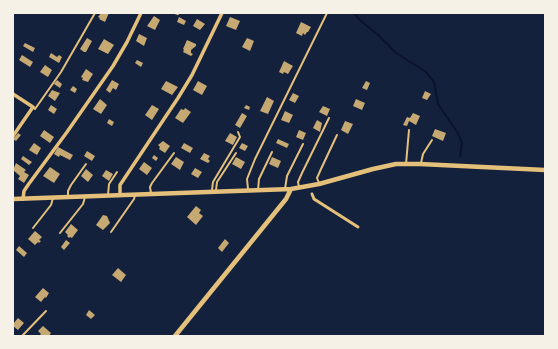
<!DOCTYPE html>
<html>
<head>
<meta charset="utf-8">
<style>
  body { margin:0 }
  #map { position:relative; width:558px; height:349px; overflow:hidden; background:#14213d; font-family:"Varela Round",sans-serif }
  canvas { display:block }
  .frame { position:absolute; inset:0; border:14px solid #f6f1e7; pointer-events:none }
</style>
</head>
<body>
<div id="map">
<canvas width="558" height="349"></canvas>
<div class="frame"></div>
</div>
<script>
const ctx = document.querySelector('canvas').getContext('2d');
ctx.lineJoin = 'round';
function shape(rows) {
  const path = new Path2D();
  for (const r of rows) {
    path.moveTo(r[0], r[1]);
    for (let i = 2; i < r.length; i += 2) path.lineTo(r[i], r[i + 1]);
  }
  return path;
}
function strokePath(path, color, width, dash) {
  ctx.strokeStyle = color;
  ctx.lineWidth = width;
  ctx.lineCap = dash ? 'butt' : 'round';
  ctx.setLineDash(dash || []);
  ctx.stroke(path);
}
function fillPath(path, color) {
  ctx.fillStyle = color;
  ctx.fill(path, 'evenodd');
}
strokePath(shape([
  [354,13,360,20,378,35,396,53,425,71,434,82,438,104,458,133,462,143,460,156]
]), '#0b132b', 2);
fillPath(shape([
  [101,13,109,13,105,22,99,19,100,18,98,17],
  [154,16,160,20,155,30,147,26],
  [179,17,186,21,184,25,177,22],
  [230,17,240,21,236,30,226,26],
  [197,19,205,24,200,30,193,26],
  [301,22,311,27,308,32,307,32,305,35,303,33,302,36,296,33],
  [139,34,147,38,144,46,136,41],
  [87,38,92,41,86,52,84,52,80,49],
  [247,38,254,41,250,51,242,47],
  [104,39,114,45,108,54,98,49],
  [187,40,196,44,196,46,191,50,191,53,193,54,191,56,183,52,184,50,183,49],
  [25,43,35,48,33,52,23,46],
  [51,53,57,57,59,55,62,57,59,63,49,57],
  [22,55,33,62,30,67,19,60],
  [137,60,143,63,141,67,135,63],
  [284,61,293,66,288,74,284,72,283,74,279,72],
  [45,65,52,70,48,77,40,72],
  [86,69,93,74,88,82,82,80,83,78,81,77],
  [57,80,62,84,60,88,54,84],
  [112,80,119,84,116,90,113,88,110,93,106,90],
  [166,81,178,87,172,95,161,89],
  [198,81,207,86,202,95,193,90],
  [366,81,370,83,367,90,362,88],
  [73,86,77,89,75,93,70,90],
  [52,90,60,93,55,101,48,96],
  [425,91,431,94,427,100,422,98],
  [293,93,299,96,295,103,289,100],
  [267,97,274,101,268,114,260,111],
  [100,99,107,105,101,114,93,109],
  [356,99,365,103,362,110,353,106],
  [51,105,57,109,54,114,48,110],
  [152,105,159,109,152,120,145,115],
  [246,105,250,107,249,110,244,108],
  [323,106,330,109,327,116,319,112],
  [185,108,191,112,183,123,175,118,181,109,184,110],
  [285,111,293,115,289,123,281,120],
  [242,113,247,116,240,128,235,125],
  [413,113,420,116,416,125,409,121,407,126,403,125,407,117,410,118],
  [109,119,114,122,112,126,107,123],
  [317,120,322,123,320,132,313,128],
  [345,121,353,124,348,134,341,130],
  [435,129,446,133,443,141,432,136],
  [44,130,54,137,50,143,40,136],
  [299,130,306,133,303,140,296,137],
  [18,133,21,135,16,141,13,139],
  [230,133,237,137,233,145,225,141],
  [278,139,289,144,287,148,276,143],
  [163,141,170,146,165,153,159,149,160,147,158,145],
  [34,143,41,148,37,155,29,150],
  [184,143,193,148,190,153,181,148],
  [242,143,248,146,245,151,239,148],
  [58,147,73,155,70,160,60,155,59,157,54,154],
  [87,151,95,156,92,161,84,156],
  [204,153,210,156,208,159,210,161,208,163,200,159],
  [154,155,158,158,156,161,152,158],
  [23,156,32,162,29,165,21,159],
  [176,157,184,162,180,170,171,164],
  [236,157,245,162,241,169,232,164],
  [272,157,281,161,278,168,269,164],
  [144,162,152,168,147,175,139,169],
  [16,163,26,170,24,172,29,175,24,183,18,179,20,176,13,170],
  [50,167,60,174,54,183,43,176],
  [195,168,202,172,198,178,191,174],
  [86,169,93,175,88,182,81,176],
  [106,170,113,174,109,181,102,176],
  [196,206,201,210,199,213,203,216,196,225,187,217],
  [103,215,107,216,110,223,103,230,96,225],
  [71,224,78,230,72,238,70,237,69,238,67,236,68,235,65,232],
  [35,231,42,237,39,240,41,241,39,243,38,242,35,245,28,239],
  [225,239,229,243,222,252,218,248],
  [66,240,70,243,64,250,61,247],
  [19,246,27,253,24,257,16,250],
  [118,268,126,275,121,282,112,275],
  [43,288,49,293,46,298,45,297,41,302,35,297],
  [89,310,95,315,91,319,86,315],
  [18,318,24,323,18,330,13,326,13,324],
  [43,326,51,333,49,336,39,336,41,334,38,331]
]), '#c6a872');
strokePath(shape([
  [175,13,178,14],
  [33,107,35,109,61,72,95,13],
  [421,163,423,154,432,140],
  [406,164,409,130],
  [319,183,317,178,321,169,337,135],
  [299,187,298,182,302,173,329,118],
  [248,189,247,179,255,159,327,13],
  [285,189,287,176,303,144],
  [212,190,213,182,240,137,238,132],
  [216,190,217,182,236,153],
  [258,190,259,179,272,152],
  [151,193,150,187,152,183,174,153],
  [108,195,109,184,117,172],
  [68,196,68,191,71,185,86,164],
  [33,228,51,205,53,198],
  [111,232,134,199,135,195],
  [60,233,83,204,85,197],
  [22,336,46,311]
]), '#e5c07b', 2);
strokePath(shape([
  [312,194,314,199,358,227]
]), '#e5c07b', 3);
strokePath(shape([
  [13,94,33,107,13,136],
  [120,195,120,185,178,98,192,75,222,13],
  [23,199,24,191,28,185,67,132,113,66,127,42,141,13]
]), '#e5c07b', 3.5);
strokePath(shape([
  [13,199,291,189,319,184,373,169,396,164,420,164,545,170],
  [175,336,286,199,291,189]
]), '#e5c07b', 4.5);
</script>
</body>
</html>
